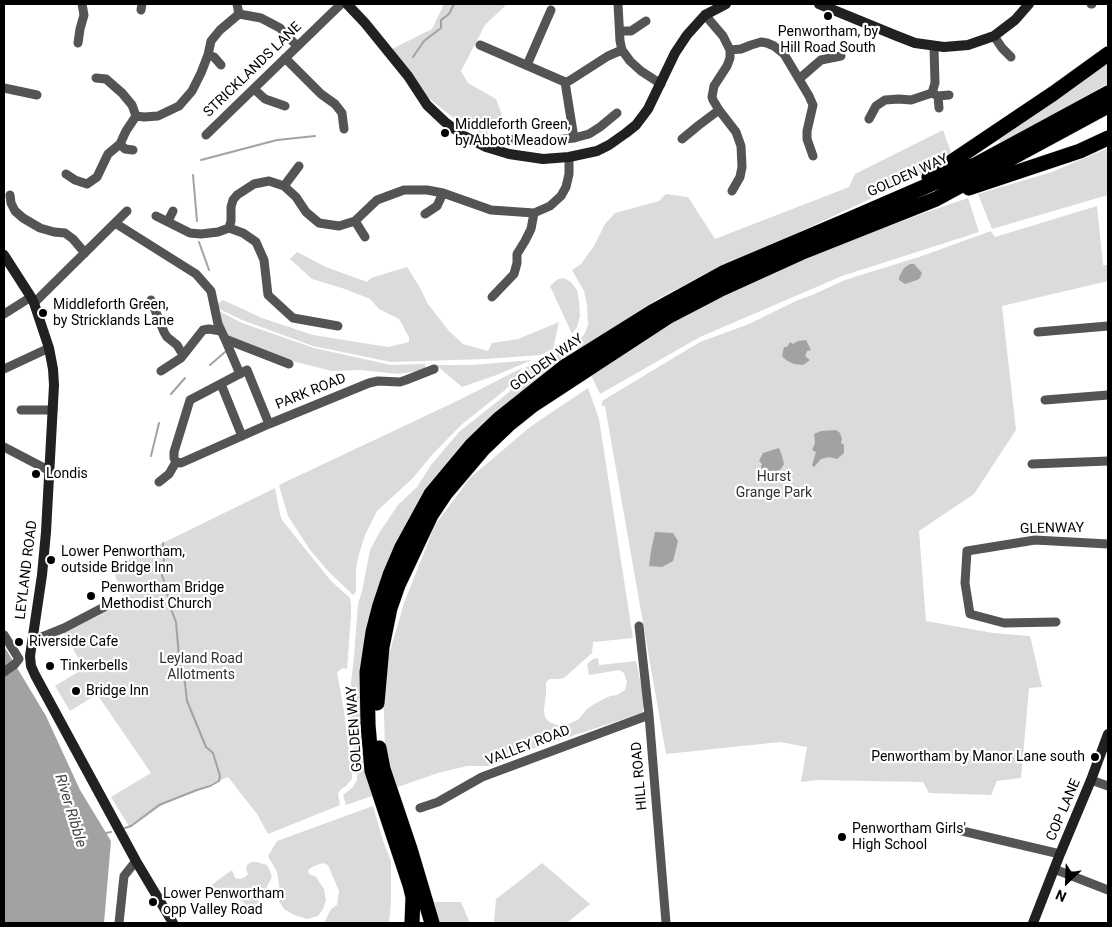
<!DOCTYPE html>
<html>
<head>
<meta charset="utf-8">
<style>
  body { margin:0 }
  #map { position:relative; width:1112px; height:927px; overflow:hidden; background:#fff; font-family:Roboto,sans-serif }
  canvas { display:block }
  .frame { position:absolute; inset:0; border:5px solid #000; pointer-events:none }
  .north { position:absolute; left:1042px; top:857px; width:50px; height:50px; -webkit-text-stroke:4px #fff; paint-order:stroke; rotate:204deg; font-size:14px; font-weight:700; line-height:20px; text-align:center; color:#000 }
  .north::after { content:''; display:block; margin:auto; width:18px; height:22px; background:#000; clip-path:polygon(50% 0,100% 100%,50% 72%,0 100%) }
</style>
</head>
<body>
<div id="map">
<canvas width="1112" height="927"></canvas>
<div class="frame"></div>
<div class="north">N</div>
</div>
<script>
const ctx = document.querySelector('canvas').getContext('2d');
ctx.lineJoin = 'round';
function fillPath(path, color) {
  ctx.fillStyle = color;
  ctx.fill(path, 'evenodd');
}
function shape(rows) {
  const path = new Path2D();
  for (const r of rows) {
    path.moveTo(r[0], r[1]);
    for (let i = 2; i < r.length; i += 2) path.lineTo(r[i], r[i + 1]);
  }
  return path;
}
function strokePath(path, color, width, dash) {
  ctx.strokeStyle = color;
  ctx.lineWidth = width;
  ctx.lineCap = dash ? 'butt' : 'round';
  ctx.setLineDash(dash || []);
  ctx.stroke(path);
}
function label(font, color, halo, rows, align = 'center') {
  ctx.font = font + ' Roboto,sans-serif';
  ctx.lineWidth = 4.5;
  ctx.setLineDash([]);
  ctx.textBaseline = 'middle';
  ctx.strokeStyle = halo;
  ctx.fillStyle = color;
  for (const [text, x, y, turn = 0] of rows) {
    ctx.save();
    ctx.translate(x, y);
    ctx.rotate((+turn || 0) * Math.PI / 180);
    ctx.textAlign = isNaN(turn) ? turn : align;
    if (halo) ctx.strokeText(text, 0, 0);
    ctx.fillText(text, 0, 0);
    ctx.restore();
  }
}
fillPath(shape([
  [444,4,507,4,485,25,461,71,468,83,496,99,502,115,490,123,487,136,459,122,426,96,390,50,432,29],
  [1108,56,1108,84,1101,87,1051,119,1005,143,1001,142,998,140,998,138],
  [943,130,952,155,913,179,799,232,703,275,659,298,579,351,576,343,584,335,588,325,587,305,584,291,572,270,581,264,594,246,605,224,615,213,659,201,666,194,688,197,715,239,849,187,855,174],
  [1108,148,1108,195,992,229,978,194,1052,172],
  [968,198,979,232,842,276,700,337,600,394,589,371,646,337,714,299,829,248,927,212],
  [1097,206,1103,265,1108,265,1108,281,1002,306,1016,430,974,494,919,531,926,621,993,633,1030,636,1042,687,1029,688,1021,778,997,781,991,795,929,793,923,782,817,780,801,782,807,747,780,742,666,754,605,406,602,406,602,401,700,342,749,324,798,300,812,295,845,280,922,256,991,231,995,237],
  [297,252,326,267,367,282,371,278,407,267,419,286,428,304,449,331,463,344,488,351,492,343,518,339,559,322,553,349,540,355,486,359,391,362,313,346,242,320,217,308,218,303,223,300,262,318,313,335,388,347,409,342,409,337,399,319,379,309,370,299,345,289,312,279,290,259],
  [564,278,571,282,577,290,579,301,580,316,577,327,572,334,550,286,558,279],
  [217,310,242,323,314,348,391,365,425,364,426,370,398,374,361,370,332,371,288,360,226,337],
  [571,349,573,354,550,368,513,398,476,433,360,677,360,715,362,751,372,796,346,805,343,795,353,787,357,780,357,773,348,708,354,657,358,604,362,591,370,550,379,533,398,505,417,487,431,465,459,432,508,393,518,382,526,367],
  [532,360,494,376,462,387,436,365,472,365],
  [522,368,515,379,505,390,461,425,431,456,413,478,377,511,365,535,359,554,356,568,356,592,353,595,329,572,310,550,288,516,279,485,457,401],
  [588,388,599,419,633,638,593,642,592,653,564,678,559,679,550,679,548,680,546,683,546,694,544,710,545,717,549,722,557,725,569,724,579,719,586,710,594,704,610,696,617,695,625,690,627,682,624,673,619,670,589,675,587,664,593,659,598,658,599,665,636,661,645,703,642,713,511,756,493,766,467,766,438,773,395,788,385,749,383,675,404,603,435,525,470,478,530,427],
  [275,488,280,514,282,520,331,581,350,598,351,604,351,616,347,669,343,668,337,672,344,711,352,774,352,779,346,786,340,790,338,794,340,805,268,834,257,814,228,777,164,804,130,828,111,797,151,773,90,684,96,695,70,711,55,686,81,670,80,668,82,665,63,631,125,600,112,568],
  [373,806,383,841,391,861,391,902,389,923,324,923,331,909,337,905,339,891,328,865,323,863,314,866,308,870,309,874,316,877,324,889,326,900,323,909,318,916,307,919,294,915,284,909,279,901,280,891,277,872,268,856,277,841],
  [251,862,257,862,267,865,270,871,272,877,261,898,252,910,237,897,210,886,232,870,235,878,241,879,245,877,248,874,246,869,247,865],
  [542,863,590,904,567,923,494,923,496,899,522,879],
  [431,902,461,902,470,923,436,923]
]), '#dbdbdb');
fillPath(shape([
  [910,264,914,264,922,273,920,278,917,280,905,284,899,280,899,277,904,268],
  [806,340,811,350,807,351,805,356,810,360,803,365,794,364,786,360,782,356,784,347,787,347,790,342,793,344,798,341],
  [836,430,840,433,842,439,841,443,844,445,844,453,837,459,829,457,821,459,814,467,812,465,816,452,812,450,815,443,814,434,821,431],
  [779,448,782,456,784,464,780,470,772,472,764,471,761,468,762,464,759,461,763,453],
  [655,532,673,533,678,541,673,561,662,567,649,566,651,551],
  [4,646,46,716,80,790,111,841,104,923,5,923,4,897]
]), '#a2a2a2');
strokePath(shape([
  [413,57,424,41,441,28,441,20,449,14,454,4],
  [201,160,277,140,315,136],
  [193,175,197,221],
  [199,242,209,270],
  [210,365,225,352],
  [171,394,185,378],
  [151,456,159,423],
  [125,828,131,826,159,805,197,790,210,786,219,781,220,776,213,753,206,747,187,701,185,683,179,657,176,622,171,609,165,584,160,570,164,560,163,543],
  [106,833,111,832]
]), '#a2a2a2', 2);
const highway = shape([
  [929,177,1054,93,1108,54],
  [969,188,1080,151,1108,138],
  [377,703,382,647,390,608,398,585,431,515,445,494,484,448,508,425,533,405,669,316,719,290,805,251,936,199,1108,106],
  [379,748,383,769,410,849,432,923],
  [412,923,413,897,410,885,372,771,368,725,367,672,373,632,380,605,390,575,402,547,431,494,471,446,500,418,564,367,652,312,723,273,848,220,975,165,1108,93]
]);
strokePath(highway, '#dbdbdb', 16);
strokePath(shape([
  [237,4,239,14],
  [618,4,620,41,622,50,630,61,641,71,661,84],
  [1091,4,1092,4],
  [141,10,142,4],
  [705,15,723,36,730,50],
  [620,31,631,31,646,21],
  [994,36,1002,48,1011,57],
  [78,43,80,29,84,15,82,4],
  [480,45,565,82],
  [208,55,214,57,221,65],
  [285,58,321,94,335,104,342,113,344,129],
  [527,65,551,10],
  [96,78,106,79,122,93,132,105,136,116],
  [799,79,821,60,841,56],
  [565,82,569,81,608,56,622,50],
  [565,82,574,138],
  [4,88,37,95],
  [254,89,265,99,285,106],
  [932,93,938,96,939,108],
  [938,96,949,95],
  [869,119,876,106,885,100,899,99,911,100,932,93,935,83,934,47],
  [206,135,341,4],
  [514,139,537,142,574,138,589,134,600,127,617,113],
  [682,139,699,125,719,110],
  [120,144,125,149,133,150],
  [66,174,75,180,87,184,97,177,108,154,120,144,126,131,136,116,144,117,158,116,179,106,192,91,201,73,208,55,211,41,220,30,239,14,261,18,280,28,297,46],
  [284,186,299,166],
  [732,191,740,177,742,167,741,146,736,132,719,110,713,100,712,97,714,86,727,66,730,58,730,50,741,49,751,45,761,42,767,43,774,46,784,54,809,96,813,105,807,131,807,139,813,156],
  [10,195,11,203,15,211,23,218,40,228,54,232,65,233,73,239,85,253],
  [425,214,437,206,443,193],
  [156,216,190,233,201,234,218,232,229,228,231,221,231,207,233,200,237,195,254,184,269,181,284,186,296,197,306,212,319,223,339,226,355,221,377,200,404,190,427,190,443,193,491,210,534,213,550,206,561,196,566,187,569,174,569,157],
  [168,221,173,211],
  [355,221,365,237],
  [115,223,196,274,211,291,218,324,225,339,240,374],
  [229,228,243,233,256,242,264,260,268,295,293,318,338,326],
  [492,297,514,274,517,263,517,254,525,241,531,229,534,213],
  [151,300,164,332,167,337,177,345,183,355],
  [34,303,127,211],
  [4,314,31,297],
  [1038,332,1108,326],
  [225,339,289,364],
  [4,369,49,348],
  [161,371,181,358,203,330,209,329,221,331],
  [221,384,242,436],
  [1045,400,1108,395],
  [21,410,53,410],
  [269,424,247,370,190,400,174,452,174,458,176,462,181,463,269,424,369,383,378,381,400,382,406,380,434,369],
  [4,447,50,471],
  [1032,464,1108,461],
  [159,482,169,474,176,462],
  [1056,622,1004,623,970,614,965,583,967,551,1035,540,1108,544],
  [639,626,649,715,666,923],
  [4,635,19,659],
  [32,641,64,628,108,605],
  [4,672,15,664,19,659],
  [1091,780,1108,786],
  [420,808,438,802,482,777,649,715],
  [958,830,1060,854],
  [1054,869,1108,890],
  [119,923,124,876,136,861]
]), '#545454', 9);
strokePath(shape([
  [347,4,365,23,408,76,427,105,445,122,464,136,486,147,509,154,543,159,569,157,597,151,609,145,626,133,636,125,648,109,675,53,687,35,705,15,726,4],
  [819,4,897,36,915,43,944,47,968,45,994,36,1015,20,1029,4],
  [4,255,31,297,34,303,49,348,53,369,54,385,46,532,42,575,30,656,31,666,35,675,136,861,173,923],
  [1033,923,1060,854,1091,780,1108,734]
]), '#212121', 10);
strokePath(highway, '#000', 15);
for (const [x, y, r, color] of [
  [828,16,5,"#000"],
  [445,133,5,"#000"],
  [43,313,5,"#000"],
  [36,474,5,"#000"],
  [51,560,5,"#000"],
  [91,596,5,"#000"],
  [19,642,5,"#000"],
  [50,666,5,"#000"],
  [76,691,5,"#000"],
  [1095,757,5,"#000"],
  [842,837,5,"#000"],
  [153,902,5,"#000"]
]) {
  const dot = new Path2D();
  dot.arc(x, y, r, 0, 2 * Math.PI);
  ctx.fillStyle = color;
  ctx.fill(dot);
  strokePath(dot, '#fff', 2);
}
label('14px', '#000', '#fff', [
  ["Penwortham, by",828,32,"center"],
  ["Hill Road South",828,48,"center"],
  ["Middleforth Green,",455,125],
  ["by Abbot Meadow",455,141],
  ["Middleforth Green,",53,305],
  ["by Stricklands Lane",53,321],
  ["Londis",46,474],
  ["Lower Penwortham,",61,552],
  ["outside Bridge Inn",61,568],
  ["Penwortham Bridge",101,588],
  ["Methodist Church",101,604],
  ["Riverside Cafe",29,642],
  ["Tinkerbells",60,666],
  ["Bridge Inn",86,691],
  ["Penwortham by Manor Lane south",1085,757,"right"],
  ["Penwortham Girls'",852,829],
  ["High School",852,845],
  ["Lower Penwortham",163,894],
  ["opp Valley Road",163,910]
], 'left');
label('14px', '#000', '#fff', [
  ["STRICKLANDS LANE",253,70,-44],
  ["GOLDEN WAY",908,176,-24],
  ["GOLDEN WAY",547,363,-36],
  ["PARK ROAD",311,392,-22],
  ["GLENWAY",1052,529,-1],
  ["LEYLAND ROAD",27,570,-83],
  ["GOLDEN WAY",355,729,-94],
  ["VALLEY ROAD",528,746,-21],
  ["HILL ROAD",640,776,-95],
  ["COP LANE",1064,810,-67]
]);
label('14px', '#323232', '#fff', [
  ["Hurst",774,477],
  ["Grange Park",774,493],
  ["Leyland Road",201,659],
  ["Allotments",201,675]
]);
label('italic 15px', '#434343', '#fff', [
  ["River Ribble",70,811,73]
]);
</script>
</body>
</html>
